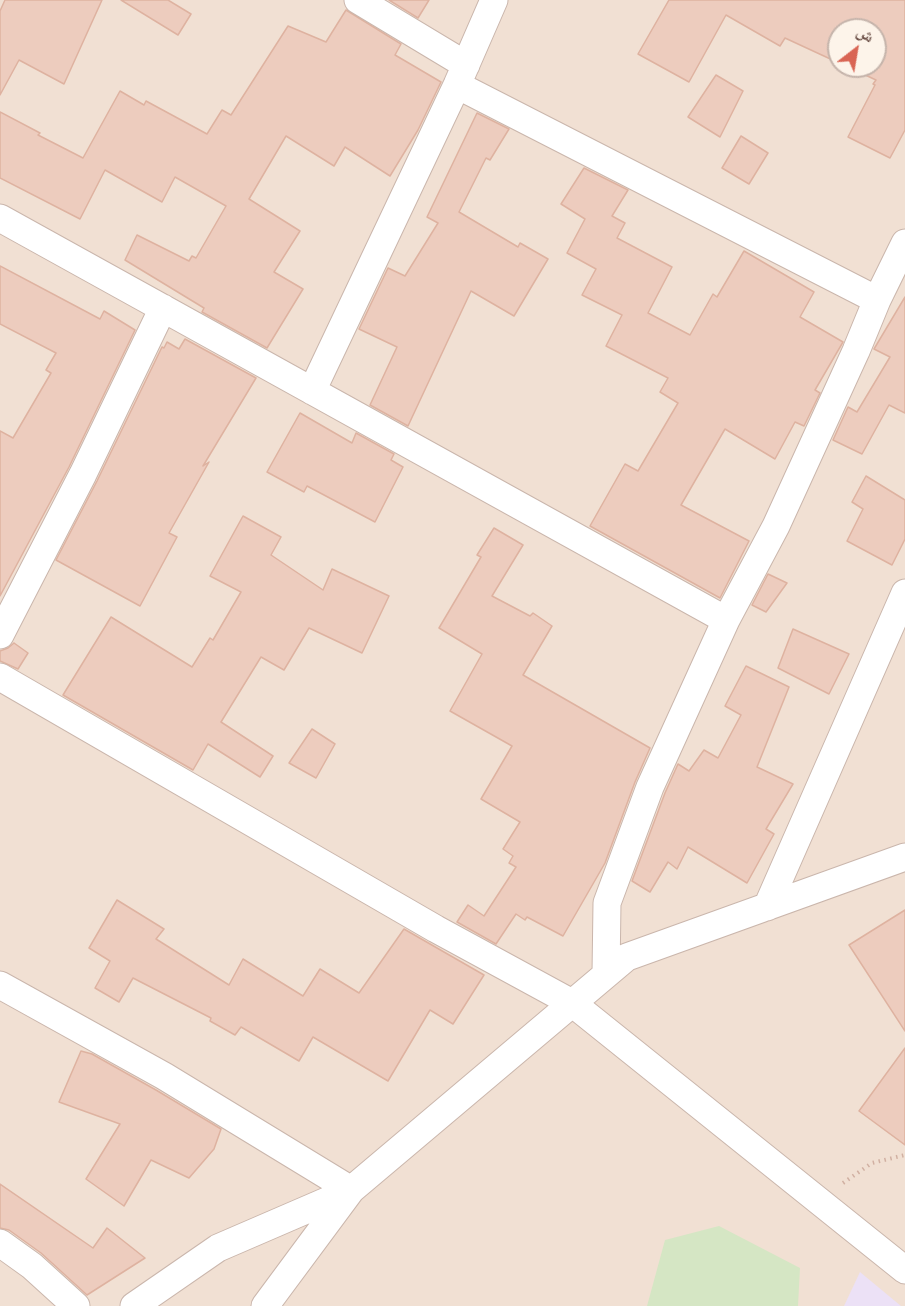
<!DOCTYPE html>
<html>
<head>
<meta charset="utf-8">
<style>
  body { margin:0 }
  #map { position:relative; width:905px; height:1306px; overflow:hidden; background:#faefe4; font-family:"Space Grotesk","Noto Naskh Arabic",sans-serif }
  canvas { display:block }
  .north { position:absolute; left:827px; top:18px; width:60px; height:60px; box-sizing:border-box; background:#fdf4ea; border:2px solid #c5b4ab; border-radius:50%; rotate:31deg; font-size:16px; font-weight:700; line-height:24px; text-align:center; color:#70554c }
  .north::after { content:''; display:block; margin:auto; width:21px; height:27px; background:#d96554; clip-path:polygon(50% 0,100% 100%,50% 72%,0 100%) }
</style>
</head>
<body>
<div id="map">
<canvas width="905" height="1306"></canvas>
<div class="north">ش</div>
</div>
<script>
const ctx = document.querySelector('canvas').getContext('2d');
ctx.lineJoin = 'round';
function fillPath(path, color) {
  ctx.fillStyle = color;
  ctx.fill(path, 'evenodd');
}
function shape(rows) {
  const path = new Path2D();
  for (const r of rows) {
    path.moveTo(r[0], r[1]);
    for (let i = 2; i < r.length; i += 2) path.lineTo(r[i], r[i + 1]);
  }
  return path;
}
function strokePath(path, color, width, dash) {
  ctx.strokeStyle = color;
  ctx.lineWidth = width;
  ctx.lineCap = dash ? 'butt' : 'round';
  ctx.setLineDash(dash || []);
  ctx.stroke(path);
}
fillPath(shape([
  [0,0,905,0,905,1306,0,1306],
  [839,30,875,30,875,66,839,66]
]), '#f1e0d3');
fillPath(shape([
  [860,1272,901,1306,844,1306]
]), '#ece1f6');
fillPath(shape([
  [719,1226,800,1268,798,1306,647,1306,665,1240]
]), '#d5e6c4');
const building = shape([
  [5,0,102,0,64,84,19,60,0,95,0,11,5,0],
  [121,0,168,0,191,14,178,35,121,0],
  [389,0,429,0,418,18,389,0],
  [669,0,905,0,905,130,890,158,848,137,875,85,873,84,876,80,846,66,875,66,875,30,839,30,839,63,785,38,780,46,726,15,689,82,638,54,669,0],
  [346,10,401,44,395,55,441,82,418,130,390,176,345,147,334,166,286,136,249,199,300,231,274,272,303,289,267,348,202,312,204,308,125,260,137,235,189,261,192,256,196,258,226,206,175,177,162,202,105,170,80,219,0,178,0,112,40,133,38,135,83,158,120,91,144,105,146,101,207,134,222,110,231,115,288,26,326,42,346,10],
  [716,75,743,91,720,137,688,117,716,75],
  [477,113,509,129,490,160,486,158,459,212,518,247,520,243,548,259,514,316,471,291,408,426,370,405,397,347,359,329,388,268,405,276,438,223,427,217,477,113],
  [741,136,768,153,749,184,722,168,741,136],
  [584,168,628,190,612,216,625,223,617,238,672,267,648,313,690,335,713,294,717,297,744,251,814,292,800,317,843,342,815,390,820,393,804,426,795,422,775,459,725,429,681,505,749,541,720,598,590,526,625,464,638,471,678,403,660,392,668,378,606,346,622,315,582,295,596,269,567,253,585,219,561,204,584,168],
  [0,266,100,319,104,311,135,330,69,467,0,596,0,431,13,438,51,373,46,370,56,353,0,324,0,266],
  [905,297,905,413,889,405,862,454,833,440,848,407,857,412,890,357,874,349,905,297],
  [185,339,256,378,203,466,209,462,169,533,177,537,140,606,56,560,97,481,162,347,164,348,167,342,179,349,185,339],
  [300,413,352,443,356,433,394,454,391,460,403,467,375,522,307,486,304,492,267,472,300,413],
  [866,476,905,500,905,539,892,565,847,541,863,509,852,502,866,476],
  [243,516,281,537,271,555,323,590,332,569,389,596,362,653,309,628,284,670,261,657,221,722,273,756,260,777,208,744,193,770,63,695,111,617,192,667,210,638,213,640,241,592,210,576,243,516],
  [494,528,523,545,492,596,530,616,533,613,552,626,523,675,650,748,635,782,605,863,563,936,527,917,525,920,516,914,496,944,457,922,468,905,484,916,516,867,509,863,513,856,503,849,520,822,481,799,512,746,450,711,482,654,439,628,481,557,477,555,494,528],
  [768,574,787,583,766,612,752,605,768,574],
  [793,629,849,654,829,694,778,668,793,629],
  [14,643,28,653,18,669,0,661,0,651,8,648,14,643],
  [746,666,789,687,757,767,793,784,766,829,774,834,747,883,688,847,677,869,668,862,650,892,632,881,665,793,678,764,689,771,704,750,718,758,741,715,725,706,746,666],
  [312,729,335,744,316,778,289,763,312,729],
  [117,900,164,929,156,939,229,985,243,959,303,996,320,969,359,993,404,929,484,975,453,1024,430,1010,388,1081,313,1037,299,1061,241,1027,235,1035,210,1021,211,1018,133,978,119,1002,95,988,110,961,89,948,117,900],
  [905,910,905,1031,849,945,905,910],
  [905,1048,905,1145,859,1111,905,1048],
  [81,1051,92,1054,156,1090,221,1129,214,1149,189,1178,151,1160,124,1206,86,1179,120,1124,59,1102,81,1051],
  [0,1184,93,1248,107,1228,145,1258,87,1295,41,1253,9,1230,0,1228,0,1184]
]);
fillPath(building, '#edccbe');
strokePath(building, '#deb2a0', 1.5);
const minor = shape([
  [358,0,466,65],
  [457,85,877,300],
  [0,218,726,620],
  [312,391,457,85,494,0],
  [0,635,83,474,163,308],
  [0,677,436,929,572,1003,905,1270],
  [767,907,905,593],
  [606,974,607,903,650,787,726,620,776,526,856,351,877,300,905,243],
  [0,985,164,1076,351,1190],
  [0,1243,32,1266,76,1306],
  [134,1306,218,1248,350,1191],
  [265,1306,351,1190,627,957,905,857]
]);
strokePath(minor, '#cab6ac', 29);
strokePath(shape([
  [843,1183,872,1163,905,1155]
]), '#d1b0a2', 4, [1.5, 4.5]);
strokePath(minor, '#fff', 27);
</script>
</body>
</html>
